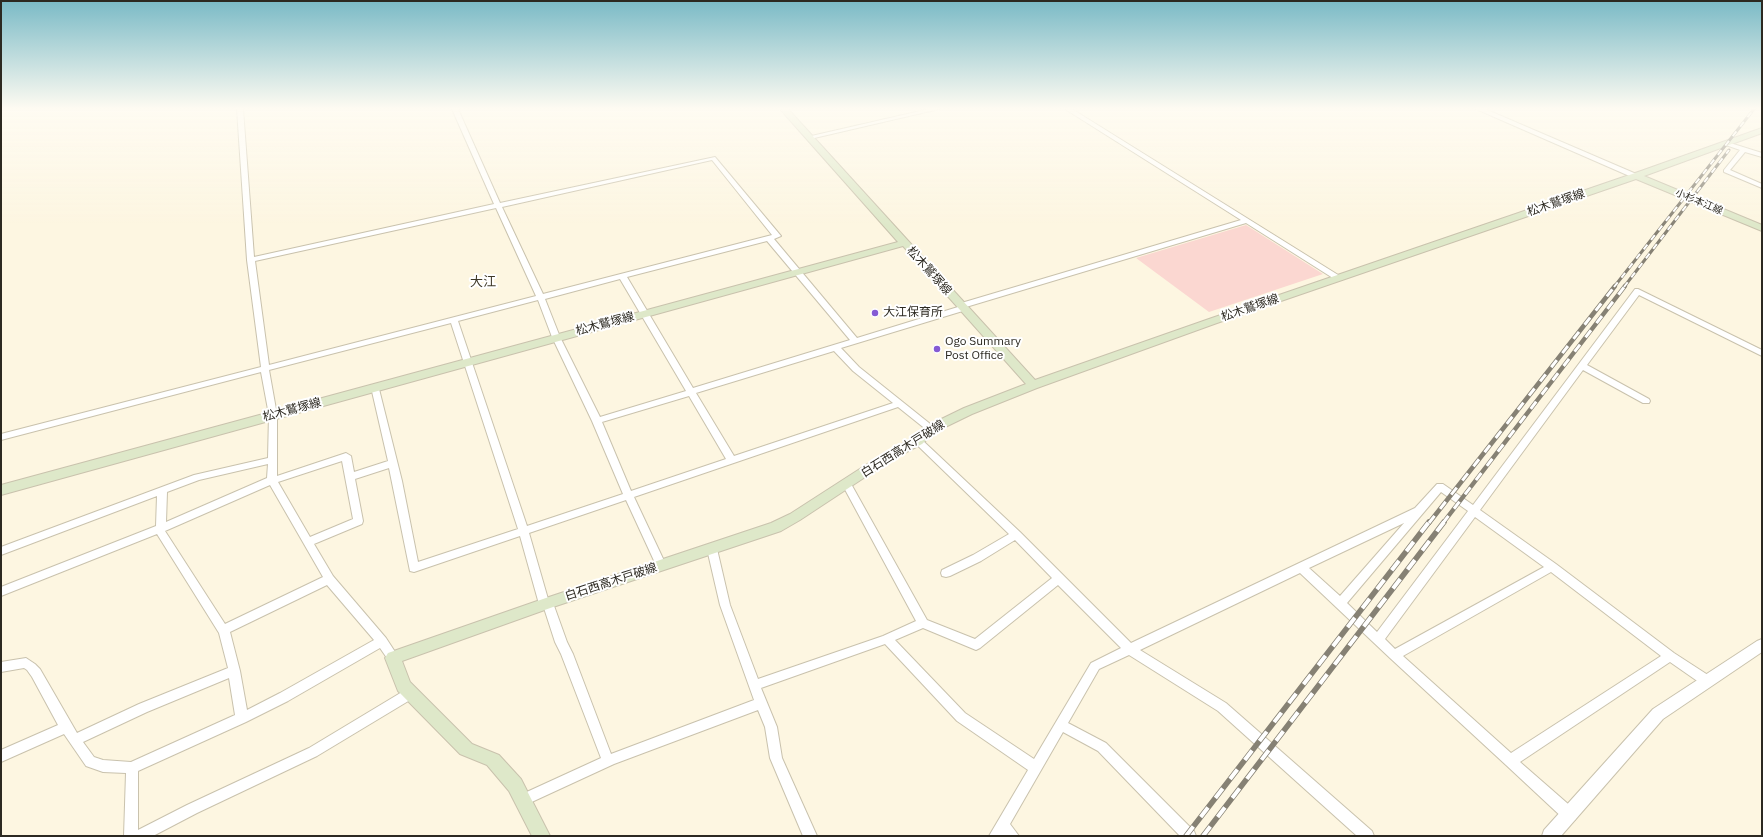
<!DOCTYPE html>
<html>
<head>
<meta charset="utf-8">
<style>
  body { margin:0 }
  #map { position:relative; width:1763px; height:837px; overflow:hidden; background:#fdf6e1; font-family:"IBM Plex Sans",sans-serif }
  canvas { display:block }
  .frame { position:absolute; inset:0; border:2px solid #2c2921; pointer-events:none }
</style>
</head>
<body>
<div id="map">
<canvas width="1763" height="837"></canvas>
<div class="frame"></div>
</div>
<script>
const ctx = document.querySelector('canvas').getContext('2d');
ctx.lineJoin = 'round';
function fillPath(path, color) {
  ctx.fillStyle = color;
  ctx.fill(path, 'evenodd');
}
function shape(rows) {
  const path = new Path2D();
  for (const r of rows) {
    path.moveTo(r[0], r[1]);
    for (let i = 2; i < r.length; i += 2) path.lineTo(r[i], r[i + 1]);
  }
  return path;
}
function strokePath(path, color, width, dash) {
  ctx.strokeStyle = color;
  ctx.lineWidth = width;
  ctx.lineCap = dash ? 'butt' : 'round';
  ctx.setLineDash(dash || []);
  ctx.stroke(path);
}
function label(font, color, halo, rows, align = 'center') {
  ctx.font = font + ' "IBM Plex Sans","Noto Sans JP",sans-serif';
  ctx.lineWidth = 4;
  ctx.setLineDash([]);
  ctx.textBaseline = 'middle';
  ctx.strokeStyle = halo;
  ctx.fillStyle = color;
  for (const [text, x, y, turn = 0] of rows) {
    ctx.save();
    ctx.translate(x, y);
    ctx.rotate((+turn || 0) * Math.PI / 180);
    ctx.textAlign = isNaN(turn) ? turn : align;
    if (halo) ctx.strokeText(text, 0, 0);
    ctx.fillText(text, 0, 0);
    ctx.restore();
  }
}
fillPath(shape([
  [1246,225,1323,274,1209,312,1136,258]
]), '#fbd7d1');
const minor = shape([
  [237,109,243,109,254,257,494,204,452,109,458,109,500,203,715,157,781,236,774,239,857,338,958,307,958,304,1241,220,1065,109,1072,109,1343,278,1342,280,1336,280,1246,223,966,307,966,310,841,348,859,367,934,427,936,429,934,431,928,431,898,407,634,497,666,565,665,568,661,569,657,568,656,565,626,500,529,533,548,599,552,600,553,603,567,642,573,654,611,754,754,700,720,605,707,549,708,546,712,545,716,546,717,549,730,605,758,679,883,636,916,621,842,484,844,482,850,482,927,620,975,639,1052,578,1015,540,981,561,950,576,946,577,942,576,941,573,942,570,973,555,1009,534,915,443,913,441,915,439,921,439,1020,532,1131,643,1415,508,1437,484,1443,484,1473,505,1635,289,1638,289,1762,350,1762,356,1639,295,1587,365,1649,399,1650,401,1649,403,1643,403,1583,370,1480,510,1556,564,1674,653,1711,677,1713,681,1711,685,1707,686,1703,685,1670,662,1520,762,1575,810,1577,815,1575,820,1570,821,1565,820,1506,765,1390,658,1300,573,1140,650,1226,703,1372,831,1374,836,1357,836,1218,711,1129,655,1099,669,1068,723,1106,743,1194,831,1196,836,1180,836,1098,751,1063,732,1010,824,1019,836,989,836,1028,770,957,721,885,644,761,688,777,727,782,758,817,836,803,836,770,758,765,727,758,710,614,764,523,806,518,804,516,800,518,796,601,758,561,654,555,642,544,608,540,607,539,604,520,536,414,572,410,571,389,468,355,479,363,521,362,524,314,544,333,576,386,638,399,658,397,661,393,663,389,661,380,648,288,701,246,722,138,771,138,830,187,805,309,748,407,689,411,688,415,689,417,693,415,697,317,756,197,813,153,836,124,836,126,773,103,772,86,766,64,734,1,762,1,750,58,725,32,677,27,670,24,668,1,672,1,662,26,658,35,664,40,669,77,733,139,704,228,668,219,633,157,534,1,596,1,587,156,526,157,496,1,555,1,547,194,475,268,458,269,415,261,372,1,440,1,434,261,367,247,260,237,109],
  [712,160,772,235,543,294,502,207,712,160],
  [496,208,536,296,269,365,255,261,496,208],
  [767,241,850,340,693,388,627,277,767,241],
  [620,279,686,391,600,417,560,337,545,299,620,279],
  [538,300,552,337,592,421,623,494,527,526,458,321,538,300],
  [451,323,518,529,418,562,402,481,378,385,372,385,371,387,388,461,354,472,351,456,346,453,277,476,277,415,269,370,451,323],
  [834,351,853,371,893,403,734,456,696,393,834,351],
  [689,396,726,459,631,491,602,422,689,396],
  [342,461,353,519,310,537,278,482,342,461],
  [268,464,267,478,166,522,167,492,199,480,268,464],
  [270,485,323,577,225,624,165,531,270,485],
  [1441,492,1468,511,1377,632,1347,603,1441,492],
  [1475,517,1544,567,1395,649,1385,639,1475,517],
  [1404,523,1340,596,1309,568,1404,523],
  [1551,572,1661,656,1511,753,1403,656,1551,572],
  [327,585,374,640,280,693,247,710,240,671,230,632,327,585],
  [1058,585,1121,648,1091,663,1034,759,965,713,895,640,923,628,976,650,980,648,1058,585],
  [229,678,235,715,131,762,103,760,94,757,83,742,147,712,229,678],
  [929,109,939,109,810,139,807,137,929,109],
  [1723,142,1727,142,1762,153,1762,157,1745,152,1730,170,1762,184,1762,188,1724,172,1724,170,1740,150,1723,144,1723,142]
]);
const tertiary = shape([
  [1476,109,1485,109,1641,176,1637,178,1634,178,1476,109],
  [1762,639,1762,652,1663,719,1561,836,1542,836,1544,830,1653,709,1757,641,1762,639]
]);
const secondary = shape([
  [780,109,788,109,1035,380,1209,319,1641,171,1762,128,1762,133,1644,176,1762,225,1762,231,1636,179,1217,323,1037,388,972,414,935,432,922,444,891,460,800,520,781,531,553,607,402,661,410,682,472,744,499,755,521,779,550,836,532,836,509,791,487,765,460,754,398,691,385,658,388,653,543,599,771,523,790,514,883,454,914,438,927,426,964,408,1026,384,903,246,1,495,1,485,898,242,780,109]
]);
strokePath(minor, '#c9c2ad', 2);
strokePath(tertiary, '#c9c2ad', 2);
strokePath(secondary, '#c9c2ad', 2);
fillPath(minor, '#fff');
fillPath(tertiary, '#fff');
fillPath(secondary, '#dee8c9');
const railFar2 = shape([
  [1614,287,1754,109],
  [1624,287,1729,150]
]);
const railFar1 = shape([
  [1429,523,1615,286],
  [1443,523,1625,286]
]);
const rail = shape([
  [1186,836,1429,522],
  [1203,836,1444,522]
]);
strokePath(railFar2, '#868174', 3);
strokePath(railFar1, '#868174', 4.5);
strokePath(rail, '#868174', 5.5);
strokePath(railFar2, '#fff', 2, [6]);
strokePath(railFar1, '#fff', 3, [9]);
strokePath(rail, '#fff', 4, [12]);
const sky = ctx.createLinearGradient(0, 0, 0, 226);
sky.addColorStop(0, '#7abac6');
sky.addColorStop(0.48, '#fefbf2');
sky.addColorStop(1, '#fefbf200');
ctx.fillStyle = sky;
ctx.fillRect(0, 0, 1763, 226);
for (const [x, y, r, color] of [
  [875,313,4,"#845ad4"],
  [937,349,4,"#845ad4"]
]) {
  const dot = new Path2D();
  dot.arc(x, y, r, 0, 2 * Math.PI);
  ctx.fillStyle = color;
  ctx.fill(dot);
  strokePath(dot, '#fff', 1.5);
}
label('10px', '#2c2921', '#fff', [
  ["小杉本江線",1699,202,23]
]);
label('12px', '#2c2921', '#fff', [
  ["松木鷲塚線",1556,203,-19],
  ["松木鷲塚線",929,271,48],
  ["松木鷲塚線",1250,308,-19],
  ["松木鷲塚線",605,324,-15],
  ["松木鷲塚線",292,410,-15],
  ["白石西高木戸破線",903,449,-32],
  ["白石西高木戸破線",611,582,-18]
]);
label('12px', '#2c2921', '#fff', [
  ["大江保育所",883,313],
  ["Ogo Summary",945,342],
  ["Post Office",945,356]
], 'left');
label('13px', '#3e3827', '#fff', [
  ["大江",483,282]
]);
</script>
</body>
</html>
